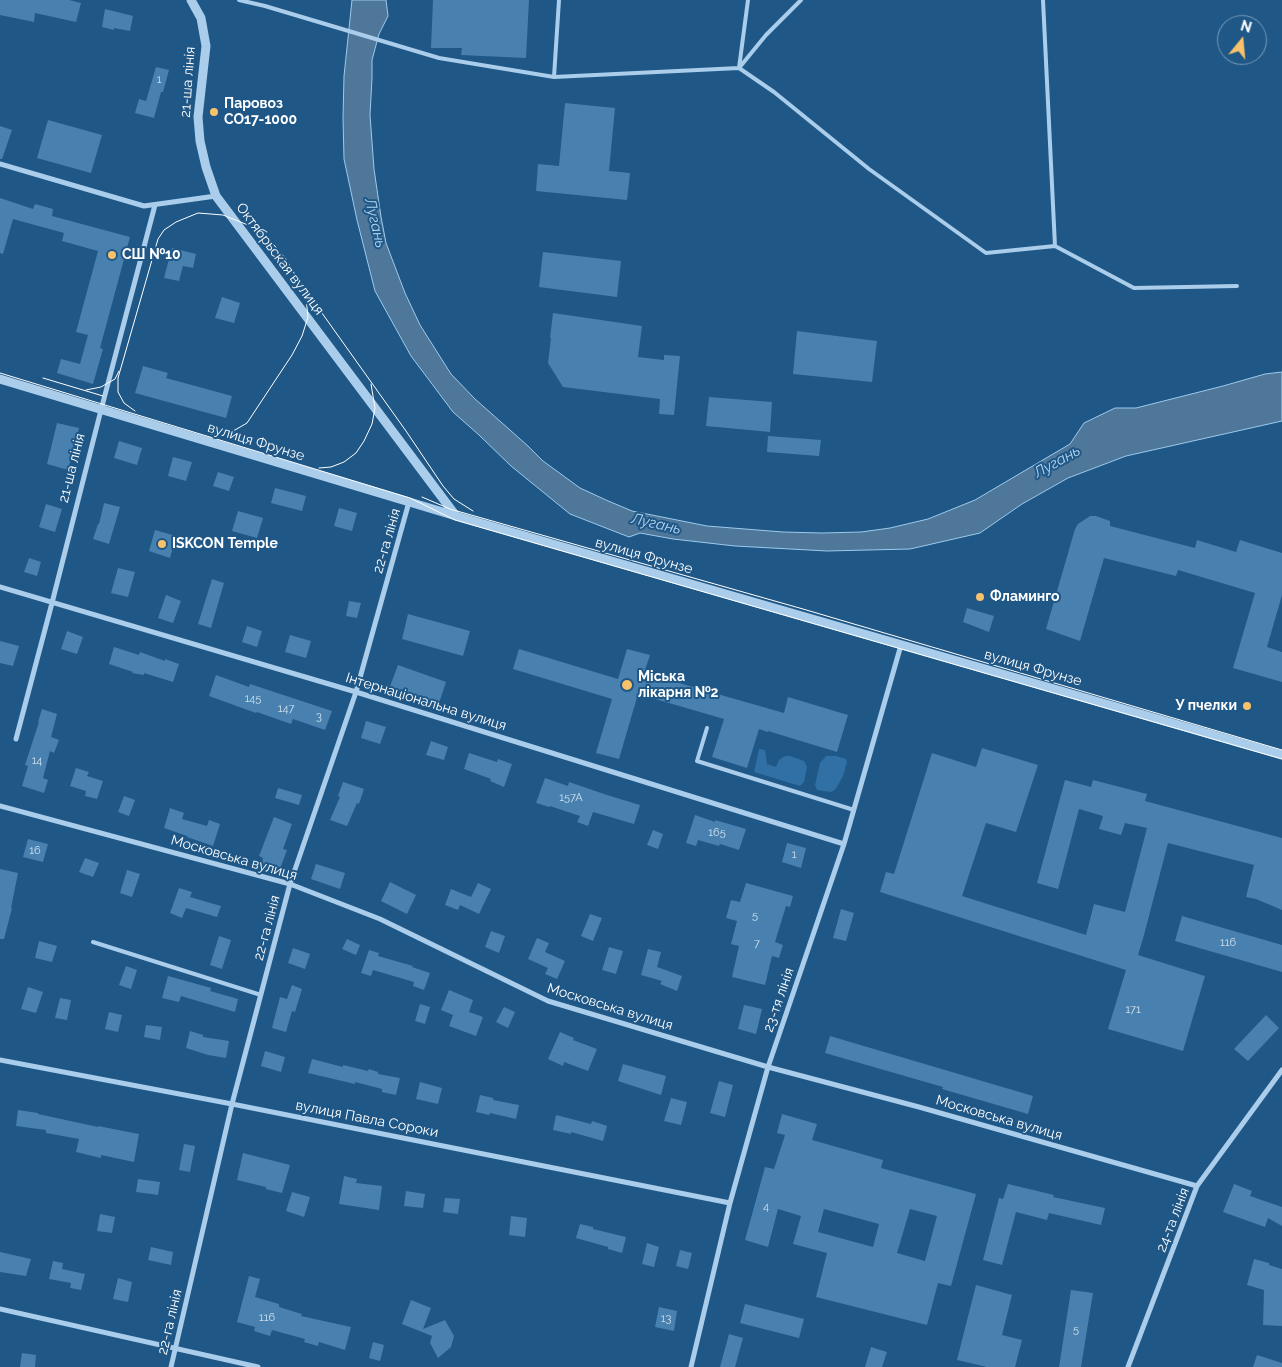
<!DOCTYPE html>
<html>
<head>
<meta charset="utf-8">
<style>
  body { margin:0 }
  #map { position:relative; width:1282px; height:1367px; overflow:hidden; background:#1f5787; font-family:Raleway,sans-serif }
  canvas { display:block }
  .north { position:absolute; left:1217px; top:15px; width:50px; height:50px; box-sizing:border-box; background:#1f5787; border:1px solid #799ab7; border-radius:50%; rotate:17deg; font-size:14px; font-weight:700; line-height:20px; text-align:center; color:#fff }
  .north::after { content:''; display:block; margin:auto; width:18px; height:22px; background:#f8c16a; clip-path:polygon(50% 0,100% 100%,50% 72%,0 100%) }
</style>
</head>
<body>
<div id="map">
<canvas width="1282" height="1367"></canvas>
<div class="north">N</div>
</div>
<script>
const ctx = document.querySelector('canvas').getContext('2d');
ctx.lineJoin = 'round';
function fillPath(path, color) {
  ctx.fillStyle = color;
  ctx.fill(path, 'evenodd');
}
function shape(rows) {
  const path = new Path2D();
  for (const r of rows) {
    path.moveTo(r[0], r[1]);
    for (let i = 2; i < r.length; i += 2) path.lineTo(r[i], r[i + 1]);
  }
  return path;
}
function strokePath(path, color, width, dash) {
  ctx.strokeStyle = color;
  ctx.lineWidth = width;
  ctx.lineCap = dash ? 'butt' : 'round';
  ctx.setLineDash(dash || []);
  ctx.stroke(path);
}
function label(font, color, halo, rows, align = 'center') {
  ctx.font = font + ' Raleway,sans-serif';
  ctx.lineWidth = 4;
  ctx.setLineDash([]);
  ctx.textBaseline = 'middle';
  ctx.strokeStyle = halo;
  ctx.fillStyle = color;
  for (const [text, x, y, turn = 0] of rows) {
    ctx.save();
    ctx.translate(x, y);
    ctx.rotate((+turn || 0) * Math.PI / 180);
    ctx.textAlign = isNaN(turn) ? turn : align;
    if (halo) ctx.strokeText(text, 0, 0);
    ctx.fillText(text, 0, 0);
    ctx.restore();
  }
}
fillPath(shape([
  [759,749,765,750,767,764,776,767,779,760,785,756,790,756,804,761,807,767,804,782,800,786,754,772],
  [826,756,836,756,846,759,847,762,843,776,838,785,835,790,831,792,817,790,815,785,820,763]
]), '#3070a4');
const water = shape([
  [352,0,386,0,388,16,379,34,372,60,372,78,370,115,374,169,381,217,386,243,405,293,420,325,451,374,475,399,528,446,543,461,580,488,606,500,632,511,707,526,783,532,822,533,861,532,890,528,928,519,975,500,1070,444,1084,423,1115,408,1136,408,1223,386,1265,374,1282,372,1282,421,1126,456,1068,478,1022,504,980,533,910,549,827,551,735,546,673,539,640,533,629,537,570,514,511,466,479,435,453,412,411,356,375,291,357,220,344,159,343,118,344,76,352,0]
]);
fillPath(water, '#4f779a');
strokePath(water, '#9dcaec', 1);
fillPath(shape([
  [0,0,69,0,81,3,76,22,35,13,34,22,0,15],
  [433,0,529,0,526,58,461,55,462,48,431,48],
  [105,9,133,16,130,31,114,28,114,30,102,27],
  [156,67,169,70,163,92,161,92,154,118,135,113,139,99,146,101],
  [565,103,615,108,609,171,630,173,627,200,536,191,538,164,559,166],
  [48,120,102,135,91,173,37,158],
  [0,126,12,130,2,159,0,159],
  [0,198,33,209,35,204,53,209,52,216,130,237,100,348,103,349,93,384,57,373,61,359,80,364,88,335,76,332,98,251,62,241,64,233,13,219,3,254,0,253],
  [172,248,196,254,193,268,183,266,179,281,164,278],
  [543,252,621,261,617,297,539,287],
  [222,297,240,303,234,323,215,318],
  [553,313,642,326,638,357,664,360,664,355,680,356,674,415,659,414,660,399,563,387,548,363,551,338,550,338],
  [797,331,877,341,872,382,793,374],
  [143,366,168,373,166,378,232,396,226,418,135,393],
  [709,397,772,402,770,432,706,426],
  [57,423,79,428,68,470,47,464],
  [768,436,821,440,819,456,767,452],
  [119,441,142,448,137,465,114,458],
  [173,457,192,462,186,481,168,476],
  [218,472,234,477,229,491,213,486],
  [275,488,306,496,302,511,271,503],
  [104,503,120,507,109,544,93,539,98,524,99,524],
  [46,504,62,509,55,532,39,527],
  [339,508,357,513,352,531,334,526],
  [238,511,263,518,257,538,232,531],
  [1090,516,1096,516,1110,521,1110,526,1195,548,1197,540,1236,552,1240,540,1282,553,1282,595,1267,647,1282,652,1282,682,1233,668,1255,593,1178,570,1176,576,1104,558,1080,641,1046,629,1075,529,1078,524],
  [155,530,176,536,170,558,149,551],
  [29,558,41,562,37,576,24,572],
  [118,568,135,572,128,597,111,593],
  [212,579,224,583,211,628,198,624],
  [166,595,181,601,173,623,158,618],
  [349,601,361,603,357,618,346,616],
  [967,608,994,616,989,632,963,622],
  [408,614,470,631,463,656,402,639],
  [247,626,262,631,257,647,242,642],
  [67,631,83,637,77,654,61,649],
  [290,635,311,641,306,658,285,652],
  [0,641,19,646,13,666,0,663],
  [114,647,139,655,140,652,165,661,165,659,179,664,173,682,144,673,144,675,132,673,133,672,109,664],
  [519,649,618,679,627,649,650,655,644,673,784,713,788,697,848,715,837,752,768,731,768,732,759,729,747,768,712,757,724,719,638,694,619,759,596,753,612,699,513,669],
  [398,665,446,682,438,706,389,689],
  [216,675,249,687,250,684,332,711,325,730,293,719,291,724,257,712,256,713,209,696],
  [42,709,57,714,51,737,59,740,54,753,50,751,43,778,48,780,44,793,22,786,28,766,25,765,39,722,38,722],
  [366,721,386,727,380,744,361,738],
  [431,741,448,747,444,760,426,755],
  [982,748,1038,765,1016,832,986,823,962,896,1086,935,1094,904,1125,912,1147,828,1125,823,1121,835,1099,829,1103,816,1079,809,1058,889,1037,883,1065,780,1091,787,1093,780,1147,794,1145,801,1282,838,1282,910,1256,899,1246,897,1254,865,1168,843,1144,935,1138,955,1205,976,1183,1051,1108,1029,1126,970,880,892,886,872,894,874,932,753,976,767],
  [469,753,497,762,498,759,512,764,504,787,490,781,491,779,464,769],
  [76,768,89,772,87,776,103,781,97,799,85,796,86,791,70,786],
  [545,778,568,786,569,782,607,795,640,805,634,824,593,812,588,826,577,822,580,816,550,806,549,807,536,803],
  [343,782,364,789,359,804,357,803,347,826,330,820,340,797,338,796],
  [278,788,302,795,299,805,275,798],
  [124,796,135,800,129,816,118,812],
  [170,808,184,813,182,819,207,826,209,820,220,824,213,846,187,837,187,836,164,828],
  [695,815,715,822,715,820,746,829,739,850,720,844,719,846,698,840,696,846,686,843],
  [274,817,292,824,283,849,287,850,280,869,262,863,263,858,259,856],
  [653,830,663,834,658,849,647,845],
  [28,839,48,844,43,862,23,857],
  [787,843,806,848,801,868,782,862],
  [85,858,99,863,93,877,79,872],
  [316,864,345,873,340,889,311,879],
  [0,869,18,873,11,908,12,908,4,939,0,939],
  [127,870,140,874,132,897,120,893],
  [390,882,416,895,407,914,381,901],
  [478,883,491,889,479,914,460,905,458,910,445,905,451,889,471,897],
  [746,883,793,896,790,907,786,906,775,942,783,945,779,958,772,956,765,985,732,977,739,946,731,944,737,921,726,918,731,900,740,902],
  [179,888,192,892,190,897,221,906,217,917,186,908,182,918,170,913],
  [841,909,854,913,846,941,833,938],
  [590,914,602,918,593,941,581,936],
  [1182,916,1282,945,1282,972,1175,941],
  [491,931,505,936,499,953,485,947],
  [219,936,231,940,222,969,210,965],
  [537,938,549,943,545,952,565,961,557,979,545,974,548,968,528,959],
  [347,939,360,945,356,955,342,949],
  [39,941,57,946,52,962,35,958],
  [609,947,623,951,616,974,602,970],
  [293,948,310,954,305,969,288,963],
  [648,949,661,952,657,967,682,976,677,991,660,984,662,981,641,975],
  [369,950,379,953,378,956,413,966,412,967,430,973,424,990,413,986,414,982,373,970,371,976,361,973],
  [126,966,137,970,131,989,119,985],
  [168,976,204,986,211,988,210,991,238,999,235,1012,181,996,179,1002,162,998],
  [292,985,302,989,295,1012,292,1011,286,1032,272,1028,280,997,287,999],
  [28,987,43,992,36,1013,21,1009],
  [449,990,473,1000,469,1012,483,1017,476,1036,449,1026,453,1015,441,1010],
  [60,998,71,1000,67,1020,55,1018],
  [420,1004,430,1007,425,1024,415,1021],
  [744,1005,762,1009,756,1034,738,1029],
  [504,1007,515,1012,508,1028,496,1022],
  [109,1012,122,1015,118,1032,105,1029],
  [1266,1015,1279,1028,1248,1061,1234,1049],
  [146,1025,162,1027,160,1040,144,1037],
  [190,1031,203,1035,203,1037,229,1041,226,1058,208,1055,186,1048],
  [560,1032,574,1038,573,1040,597,1049,588,1071,564,1062,563,1066,548,1059],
  [830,1036,1033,1096,1028,1114,942,1089,943,1087,825,1053],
  [265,1051,285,1057,281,1072,261,1066],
  [312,1059,343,1067,343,1065,368,1071,369,1069,378,1072,378,1074,400,1078,396,1095,382,1092,382,1089,355,1082,355,1084,308,1073],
  [623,1064,666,1076,661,1095,618,1081],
  [719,1081,733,1085,725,1117,710,1113],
  [420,1082,442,1088,438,1104,416,1099],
  [480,1095,493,1098,493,1100,519,1105,516,1119,490,1113,489,1115,476,1112],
  [671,1098,687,1102,681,1125,664,1121],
  [18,1110,38,1113,38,1114,98,1127,98,1126,139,1134,134,1162,101,1155,101,1158,76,1152,79,1139,46,1133,46,1130,16,1126],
  [782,1114,817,1124,812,1140,883,1160,881,1168,976,1194,951,1286,938,1283,927,1325,816,1297,827,1253,793,1244,801,1216,778,1209,768,1247,745,1240,765,1167,774,1169,785,1135,777,1133],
  [824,1209,879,1224,873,1247,818,1232],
  [910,1209,937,1216,925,1261,897,1253],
  [556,1115,591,1124,592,1121,607,1126,603,1141,571,1132,571,1134,553,1130],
  [184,1144,195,1146,190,1172,179,1170],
  [243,1153,290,1165,282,1193,266,1189,266,1187,237,1180],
  [344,1176,357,1179,356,1183,382,1186,379,1210,339,1204],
  [138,1179,160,1182,158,1195,136,1192],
  [1008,1184,1054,1195,1053,1197,1105,1208,1101,1225,1049,1213,1047,1220,1016,1212,1002,1265,983,1260,999,1198,1003,1199],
  [1234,1184,1252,1191,1250,1196,1282,1207,1282,1226,1268,1218,1265,1227,1223,1212],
  [406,1191,425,1194,423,1208,404,1206],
  [292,1192,310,1197,304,1217,286,1211],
  [445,1198,460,1199,458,1214,443,1212],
  [100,1214,115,1217,112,1233,97,1231],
  [511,1216,527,1218,525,1237,509,1235],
  [580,1224,593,1227,593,1229,626,1237,622,1253,608,1249,608,1247,576,1238],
  [647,1243,659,1247,654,1267,642,1264],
  [151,1247,173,1252,171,1265,148,1260],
  [680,1250,692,1253,688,1269,676,1266],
  [0,1252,31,1259,26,1276,0,1272],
  [1254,1259,1269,1263,1269,1265,1282,1269,1282,1326,1263,1325,1264,1290,1247,1285],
  [53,1261,63,1263,62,1269,85,1274,81,1290,70,1288,71,1283,49,1279],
  [249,1276,260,1279,255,1297,279,1304,279,1307,302,1314,301,1316,351,1327,345,1350,319,1342,318,1346,304,1342,305,1339,272,1330,270,1336,254,1331,255,1327,237,1322],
  [118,1278,132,1282,128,1302,113,1299],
  [976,1285,1012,1295,1002,1335,1022,1340,1015,1367,987,1367,957,1360],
  [1071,1290,1093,1293,1081,1367,1059,1367],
  [411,1300,431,1308,423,1329,445,1320,454,1336,451,1347,438,1358,430,1343,432,1336,402,1324],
  [745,1304,804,1319,799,1338,740,1323],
  [659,1307,677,1311,674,1331,655,1327],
  [729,1334,743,1338,735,1367,720,1367],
  [373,1342,384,1345,380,1361,369,1358],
  [871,1347,887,1352,882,1367,865,1367],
  [22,1353,36,1355,35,1367,20,1367],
  [1257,1355,1282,1363,1282,1367,1253,1367]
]), '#4881b0');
strokePath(shape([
  [239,0,265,6,439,58,554,77,739,68,766,35,801,0],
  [748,0,739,68,774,92,869,169,986,253,1055,246,1134,288,1237,286],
  [1043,0,1055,246],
  [554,77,559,0],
  [707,728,697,761,854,810],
  [93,942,261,995]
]), '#a9cdea', 4);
strokePath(shape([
  [0,164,144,206,216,196],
  [0,587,356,692,844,844],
  [16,739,52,603,101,410,155,205],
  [0,806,290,884,380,919,548,1001,768,1067,919,1107,1197,1186],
  [0,1060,232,1104,730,1203],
  [0,1309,258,1367],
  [171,1367,232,1104,290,884,356,692,409,502],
  [691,1367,730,1203,768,1067,844,844,901,645],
  [1128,1367,1197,1186,1282,1070]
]), '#a9cdea', 5);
strokePath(shape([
  [191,0,201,18,206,46,198,117,200,141,206,167,216,196,456,516],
  [0,379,456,516,1282,755]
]), '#a9cdea', 9);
strokePath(shape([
  [0,373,410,498,455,520,1282,759],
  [43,378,103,396],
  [86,390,101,387,115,379,119,371],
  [135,411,124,403,118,392,118,378,158,239,164,230,176,222,198,213,223,215,248,225,268,238,285,258,297,278,406,431,443,486,454,499,473,511],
  [211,434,224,434,235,430,247,423,292,355,302,336,308,317,306,298,302,289],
  [319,468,331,467,344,462,356,453,364,441,372,424,375,408,371,384],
  [422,497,450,509,803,609,1282,750]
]), '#fff', 1);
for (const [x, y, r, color] of [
  [214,112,5,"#f8c16a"],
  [112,255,5,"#f8c16a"],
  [162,544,5,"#f8c16a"],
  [980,597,5,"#f8c16a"],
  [627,685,6,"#f8c16a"],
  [1247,706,5,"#f8c16a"]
]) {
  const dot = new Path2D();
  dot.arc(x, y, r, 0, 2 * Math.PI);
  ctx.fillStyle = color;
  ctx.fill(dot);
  strokePath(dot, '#1f5787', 2);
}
label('11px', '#d1e0eb', null, [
  ["1",159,80],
  ["145",253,699],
  ["147",286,709],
  ["3",319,717],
  ["14",37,761],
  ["157А",571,798],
  ["165",717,833],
  ["16",35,851],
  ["1",794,855],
  ["5",755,916],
  ["116",1228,943],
  ["7",757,944],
  ["171",1133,1010],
  ["4",766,1207],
  ["116",267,1318],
  ["13",666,1319],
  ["5",1076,1330]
]);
label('14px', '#fff', '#1f5787', [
  ["21-ша лінія",188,82,-86],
  ["Октябрьская вулиця",280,259,53],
  ["вулиця Фрунзе",256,442,17],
  ["21-ша лінія",72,468,-76],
  ["22-га лінія",387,541,-74],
  ["вулиця Фрунзе",644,556,16],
  ["вулиця Фрунзе",1033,668,16],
  ["Інтернаціональна вулиця",426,702,17],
  ["Московська вулиця",234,858,16],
  ["22-га лінія",267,928,-75],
  ["23-тя лінія",779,1000,-71],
  ["Московська вулиця",610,1007,17],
  ["Московська вулиця",999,1118,16],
  ["вулиця Павла Сороки",367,1119,11],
  ["24-та лінія",1173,1220,-69],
  ["22-га лінія",170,1322,-77]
]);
label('bold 14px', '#fff', '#1f5787', [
  ["Паровоз",224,104],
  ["СО17-1000",224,120],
  ["СШ №10",122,255],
  ["ISKCON Temple",172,544],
  ["Фламинго",990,597],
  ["Міська",638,677],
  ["лікарня №2",638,693],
  ["У пчелки",1237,706,"right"]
], 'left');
label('italic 15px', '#b5d7f2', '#1f5787', [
  ["Лугань",375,223,77],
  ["Лугань",1057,462,-29],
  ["Лугань",656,524,13]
]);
</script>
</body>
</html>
